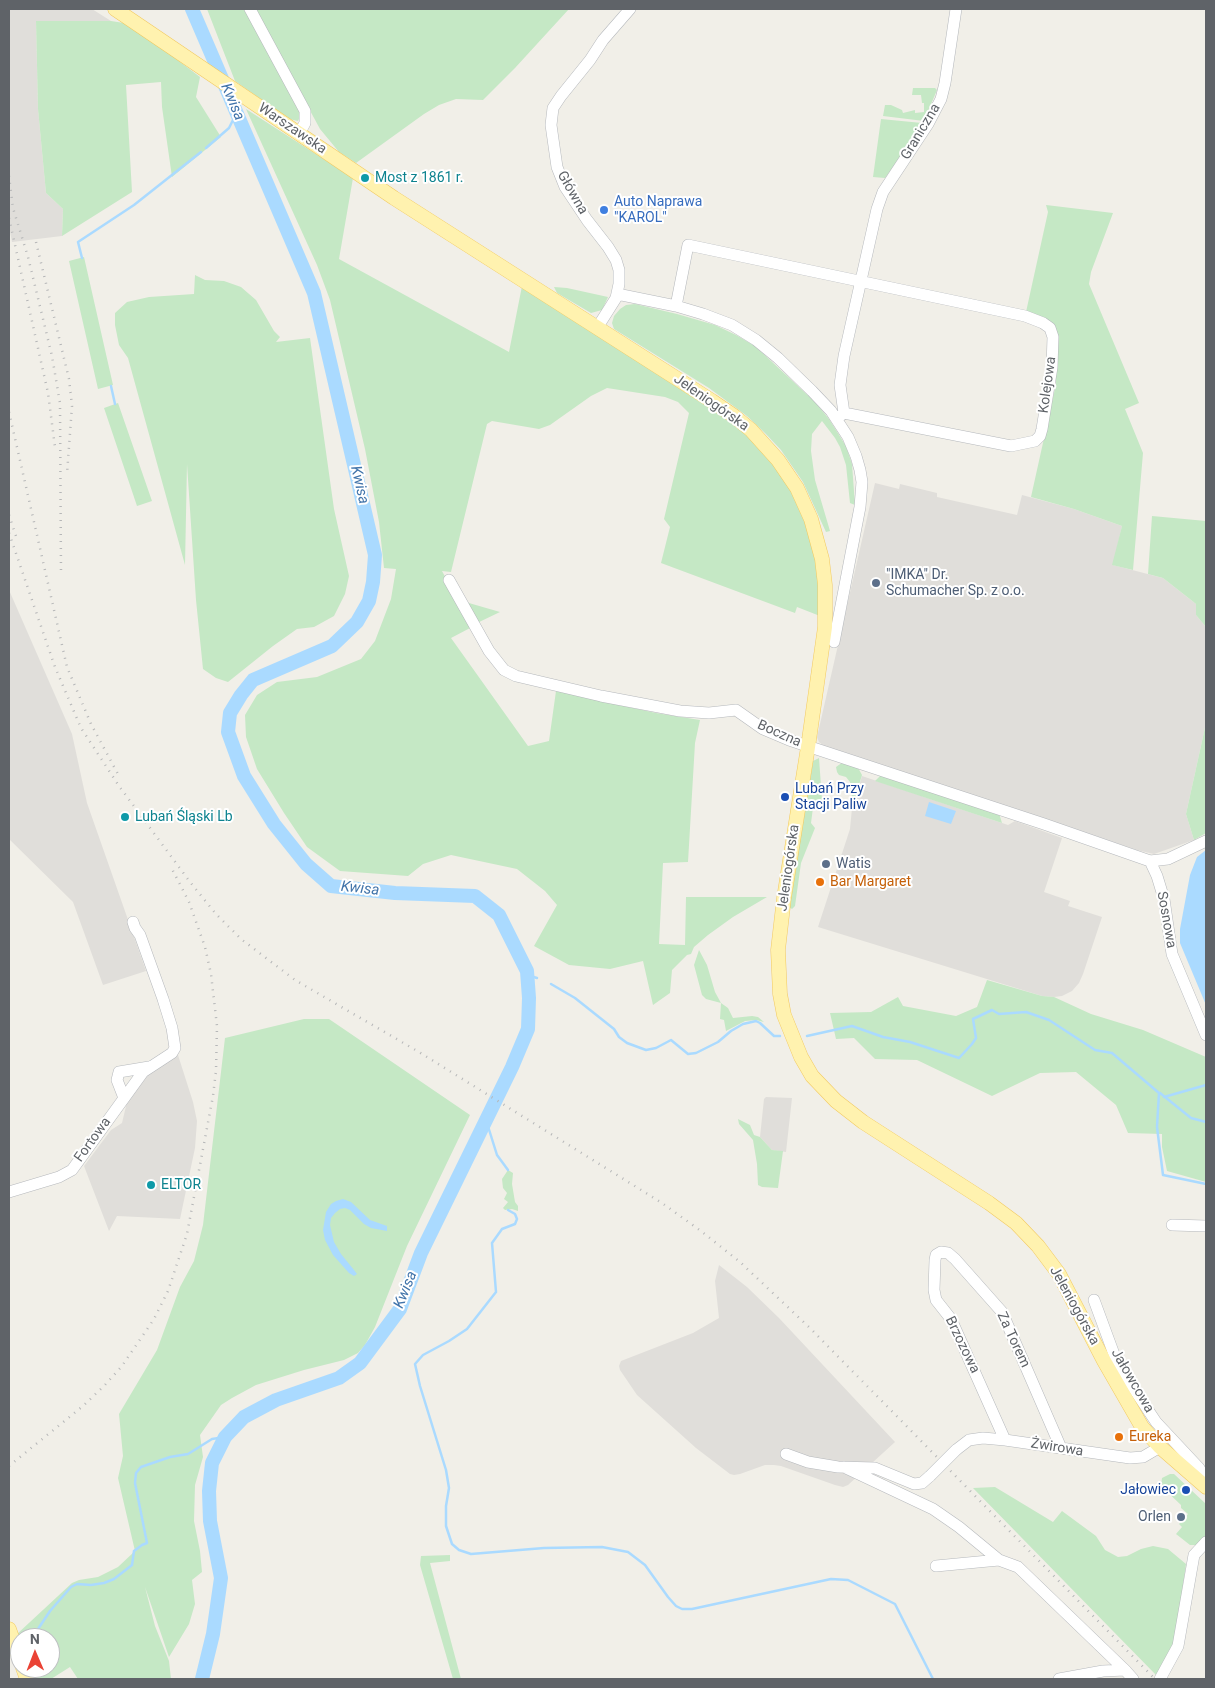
<!DOCTYPE html>
<html>
<head>
<meta charset="utf-8">
<style>
  body { margin:0 }
  #map { position:relative; width:1215px; height:1688px; overflow:hidden; background:#f1efe8; font-family:Roboto,sans-serif }
  canvas { display:block }
  .frame { position:absolute; inset:0; border:10px solid #5f6368; pointer-events:none }
  .north { position:absolute; left:10px; top:1628px; width:50px; height:50px; box-sizing:border-box; background:#fff; border:1px solid #bfc1c3; border-radius:50%; rotate:359deg; font-size:14px; font-weight:700; line-height:20px; text-align:center; color:#5f6368 }
  .north::after { content:''; display:block; margin:auto; width:18px; height:22px; background:#ea4335; clip-path:polygon(50% 0,100% 100%,50% 72%,0 100%) }
</style>
</head>
<body>
<div id="map">
<canvas width="1215" height="1688"></canvas>
<div class="frame"></div>
<div class="north">N</div>
</div>
<script>
const ctx = document.querySelector('canvas').getContext('2d');
ctx.lineJoin = 'round';
function fillPath(path, color) {
  ctx.fillStyle = color;
  ctx.fill(path, 'evenodd');
}
function shape(rows) {
  const path = new Path2D();
  for (const r of rows) {
    path.moveTo(r[0], r[1]);
    for (let i = 2; i < r.length; i += 2) path.lineTo(r[i], r[i + 1]);
  }
  return path;
}
function strokePath(path, color, width, dash) {
  ctx.strokeStyle = color;
  ctx.lineWidth = width;
  ctx.lineCap = dash ? 'butt' : 'round';
  ctx.setLineDash(dash || []);
  ctx.stroke(path);
}
function label(font, color, halo, rows, align = 'center') {
  ctx.font = font + ' Roboto,sans-serif';
  ctx.lineWidth = 4;
  ctx.setLineDash([]);
  ctx.textBaseline = 'middle';
  ctx.strokeStyle = halo;
  ctx.fillStyle = color;
  for (const [text, x, y, turn = 0] of rows) {
    ctx.save();
    ctx.translate(x, y);
    ctx.rotate((+turn || 0) * Math.PI / 180);
    ctx.textAlign = isNaN(turn) ? turn : align;
    if (halo) ctx.strokeText(text, 0, 0);
    ctx.fillText(text, 0, 0);
    ctx.restore();
  }
}
fillPath(shape([
  [9,9,92,9,111,21,36,21,38,109,46,193,63,209,62,236,12,242,9,226],
  [875,483,899,489,900,484,937,493,937,497,1017,515,1022,495,1074,509,1122,526,1113,565,1163,578,1196,604,1196,615,1206,627,1206,723,1186,814,1194,840,1154,854,1137,850,824,746,819,742,817,737],
  [9,590,72,734,87,803,146,971,103,985,73,902,9,839],
  [862,776,1008,825,1015,821,1062,838,1044,892,1070,901,1068,906,1102,917,1083,974,1079,983,1072,991,1062,996,1054,997,1042,996,818,927,850,829,852,808],
  [178,1055,193,1102,197,1121,195,1148,180,1219,117,1216,109,1231,84,1166,111,1130,122,1123,127,1102,147,1073,167,1059],
  [766,1097,792,1098,786,1152,772,1150,760,1137,764,1099],
  [719,1265,747,1287,779,1318,895,1442,848,1485,843,1487,835,1485,781,1466,774,1465,765,1465,740,1474,734,1475,730,1474,696,1448,637,1395,620,1370,619,1366,621,1361,693,1333,719,1318,715,1281]
]), '#e0deda');
fillPath(shape([
  [207,9,246,9,300,107,299,119,298,121,289,119,235,81],
  [255,9,569,9,515,68,483,100,456,99,439,105,424,114,356,163,339,152,320,129],
  [36,21,111,21,124,23,150,39,200,77,196,97,221,137,172,177,162,107,161,82,126,85,132,192,62,236,63,209,46,193,38,109],
  [913,88,935,88,937,90,924,121,883,116,885,105,891,105,902,110,903,113,915,110,915,113,924,112,924,103,922,103,921,95,912,95],
  [246,109,353,178,339,259,509,352,522,286,735,424,750,436,781,472,806,520,820,575,820,616,797,607,795,613,661,563,670,527,664,519,689,413,678,402,665,397,607,388,591,396,550,425,539,429,492,421,487,424,451,572,442,571,472,627,451,638,528,746,549,741,556,691,656,713,700,720,695,743,688,862,663,863,659,944,685,945,686,897,767,897,733,917,708,935,694,947,691,954,687,955,672,970,670,993,653,1005,643,961,610,969,569,965,534,946,557,905,545,891,517,869,451,855,423,864,408,876,340,871,307,847,284,813,257,769,246,737,245,715,257,695,277,682,317,677,361,659,375,641,391,599,396,569,384,568,379,522,365,449,330,300,317,265],
  [881,119,922,123,924,125,885,178,873,177],
  [1046,205,1113,213,1091,272,1089,284,1139,403,1125,409,1143,453,1133,570,1112,565,1122,526,1074,509,1031,497,1056,384,1056,340,1026,312,1048,212],
  [84,257,113,385,98,389,69,261],
  [195,275,205,280,224,281,241,287,256,300,274,331,280,337,276,342,310,338,334,509,349,576,345,594,334,616,314,627,297,629,273,646,228,682,216,678,203,669,196,600,187,464,185,565,128,358,119,345,115,325,115,313,127,302,149,297,194,294],
  [554,287,567,288,608,297,602,310,591,313,557,293],
  [635,304,677,314,715,325,736,335,755,346,815,402,829,419,846,446,852,464,855,505,850,503,846,465,840,447,835,438,822,421,812,434,811,451,815,480,830,531,826,532,803,482,781,450,765,433,747,416,709,388,614,329,612,323,614,316,620,309,626,305],
  [118,403,152,501,137,506,104,408],
  [1152,516,1206,521,1206,627,1196,615,1196,604,1191,600,1163,578,1148,574],
  [462,601,500,612,475,624],
  [1206,723,1206,833,1194,840,1186,814],
  [819,758,822,800,819,803,814,800,811,823,815,828,801,863,795,906,792,909,789,907,813,761],
  [843,762,857,766,862,775,853,805,850,782,846,777,839,775,837,772,836,767],
  [880,776,884,776,999,813,1002,823,875,781],
  [699,950,707,965,715,992,721,1003,728,1008,733,1018,752,1016,758,1017,764,1022,756,1020,745,1021,726,1031,724,1020,720,1019,721,1003,706,999,702,995,694,965],
  [987,980,1042,996,1054,997,1091,1014,1143,1030,1206,1057,1206,1182,1167,1171,1162,1147,1162,1134,1128,1133,1116,1105,1076,1072,1040,1073,992,1096,917,1060,875,1059,854,1038,836,1039,830,1013,871,1012,898,997,903,1006,956,1016,977,1007],
  [304,1019,329,1019,470,1115,407,1246,375,1327,365,1345,358,1353,344,1360,304,1370,256,1385,232,1398,221,1405,200,1435,203,1457,195,1485,194,1521,200,1551,202,1572,192,1580,195,1604,189,1624,169,1657,145,1587,155,1626,169,1661,171,1679,78,1679,70,1667,51,1679,33,1679,29,1668,50,1668,50,1638,20,1638,20,1646,16,1635,72,1583,79,1580,98,1577,118,1567,135,1551,118,1478,123,1456,119,1414,157,1350,180,1287,194,1261,203,1225,225,1038],
  [738,1119,750,1125,754,1135,760,1137,772,1150,783,1151,778,1188,762,1187,758,1185,757,1164,753,1140,739,1124],
  [508,1170,513,1173,512,1184,515,1202,518,1206,518,1211,512,1209,505,1210,503,1208,508,1202,504,1199,507,1193,503,1188,502,1179],
  [1170,1474,1174,1474,1206,1504,1206,1536,1197,1545,1190,1545,1176,1534,1182,1527,1179,1524,1188,1514,1181,1508,1181,1505,1161,1486,1162,1478],
  [995,1487,1053,1522,1062,1511,1096,1536,1105,1550,1118,1557,1127,1556,1141,1549,1153,1546,1168,1549,1186,1564,1175,1645,1156,1675,973,1488],
  [450,1555,450,1561,430,1563,461,1679,453,1679,420,1565,421,1556]
]), '#c5e8c5');
fillPath(shape([
  [929,802,956,811,951,824,925,816],
  [1206,850,1206,1005,1180,943,1180,929,1190,875,1197,857],
  [343,1199,351,1202,370,1220,387,1226,387,1231,371,1228,364,1224,350,1210,345,1208,340,1209,335,1213,331,1218,330,1225,334,1242,341,1254,354,1270,357,1274,354,1276,349,1273,333,1255,325,1240,323,1230,326,1212,331,1204,336,1201]
]), '#aadaff');
strokePath(shape([
  [206,148,229,128,237,112],
  [82,258,78,242,134,205,201,152],
  [111,386,115,404],
  [527,975,537,978],
  [551,984,575,998,614,1029,619,1037,627,1043,646,1050,656,1048,671,1040,688,1054,696,1053,718,1042,731,1031,743,1024,756,1021,760,1023,774,1036,780,1036],
  [807,1036,852,1026,883,1037,910,1042,959,1058,972,1044,976,1038,973,1019,992,1010,999,1014,1026,1012,1049,1020,1095,1050,1112,1053,1159,1093,1157,1127,1163,1175,1206,1184],
  [1160,1093,1191,1118,1206,1122],
  [1164,1097,1206,1085],
  [486,1120,497,1155,508,1170],
  [508,1210,515,1214,517,1219,515,1224,502,1229,492,1243,496,1292,467,1329,449,1341,423,1355,415,1364,420,1386,446,1470,449,1488,446,1506,446,1526,452,1544,459,1550,471,1554,544,1548,602,1547,628,1552,645,1565,668,1597,676,1606,682,1609,692,1609,831,1579,848,1580,895,1604,933,1679],
  [32,1638,50,1611,71,1587,77,1584,91,1585,104,1583,114,1579,132,1565,134,1551,142,1545,147,1543,135,1483,136,1473,141,1467,170,1457,188,1454,212,1439,225,1437]
]), '#aadaff', 2.5);
strokePath(shape([
  [192,9,314,293,375,555,373,582,369,601,357,622,332,646,253,680,241,695,230,713,228,732,244,776,274,824,306,864,331,886,395,893,475,896,499,915,527,971,529,998,528,1029,512,1067,421,1253,400,1309,360,1363,339,1378,276,1400,244,1417,225,1437,212,1463,209,1491,210,1521,221,1578,213,1634,202,1679]
]), '#aadaff', 14);
const minor = shape([
  [250,9,305,111,305,123,299,134],
  [617,294,676,306,703,314,732,325,756,340,778,358,812,391,831,411,848,437,856,456,860,470,862,482,860,507,834,642],
  [676,306,688,245,1025,316,1043,323,1050,328,1053,337,1052,367,1042,429,1040,436,1035,441,1011,446,844,413],
  [597,328,616,298,619,284,619,270,616,260,608,247,587,220,565,187,557,167,551,125,553,108,561,96,590,60,603,40,630,9],
  [839,417,844,413,840,385,844,356,877,209,883,192,928,124,941,99,945,83,956,9],
  [449,580,489,651,504,670,516,676,601,696,680,711,709,713,736,710,763,729,789,740,1044,824,1150,861,1168,859,1206,841],
  [1150,861,1157,876,1164,899,1172,954,1206,1035],
  [124,1098,117,1080,119,1072,149,1067],
  [9,1192,59,1177,72,1170,143,1072,172,1053,175,1048,172,1028,163,999,140,935,135,928,133,922],
  [1172,1225,1206,1226],
  [1094,1300,1115,1357,1126,1377,1156,1422,1199,1468,1204,1477],
  [1005,1440,951,1319,936,1300,934,1290,935,1260,936,1255,941,1252,948,1253,955,1259,1002,1312,1061,1448],
  [956,1450,969,1440,983,1438,1005,1440,1130,1458,1143,1457,1160,1447],
  [786,1454,808,1462,838,1467,875,1468,914,1484,922,1483,930,1476],
  [844,1467,933,1509,959,1527,999,1560],
  [936,1566,999,1560,1018,1567,1125,1670],
  [1059,1679,1103,1671,1125,1670,1133,1679],
  [1160,1679,1178,1646,1194,1555,1206,1542]
]);
const major = shape([
  [115,9,394,198,712,401,734,416,751,430,778,460,797,488,811,519,822,559,825,585,825,627,808,747,784,898,778,950,780,994,784,1015,801,1057,812,1076,836,1101,863,1122,989,1203,1016,1223,1038,1246,1059,1274,1104,1361,1142,1427,1160,1447,1206,1487],
  [9,1629,20,1660],
  [23,1668,27,1679]
]);
strokePath(minor, '#b5b8bc', 12);
strokePath(major, '#f2c960', 15);
strokePath(minor, '#fff', 11);
strokePath(major, '#fff2af', 14);
strokePath(shape([
  [9,176,13,208,28,257,52,356,60,403,61,572],
  [9,218,48,393,55,447],
  [36,242,69,379,72,406,67,474],
  [9,412,67,667,91,724,119,776],
  [9,515,17,539],
  [9,533,55,667,81,728,119,786,190,882,216,914,241,939,295,980,419,1052,617,1175,662,1203,701,1231,740,1262,812,1330,1155,1679],
  [9,1466,83,1406,104,1386,122,1366,154,1319,168,1291,187,1234,213,1096,216,1071,217,1026,211,974,205,947,189,902,171,867]
]), '#b6b7b8', 2.5, [1, 6]);
const minorBridge = shape([
  [930,1476,956,1450]
]);
strokePath(minorBridge, '#b5b8bc', 12, []);
strokePath(minorBridge, '#fff', 11);
for (const [x, y, r, color] of [
  [365,178,5,"#0f9aa8"],
  [604,210,5,"#3f7fe0"],
  [876,583,5,"#5c6f8a"],
  [785,797,5,"#1a4fb4"],
  [125,817,5,"#0f9aa8"],
  [826,864,5,"#5c6f8a"],
  [820,882,5,"#e8710a"],
  [151,1185,5,"#0f9aa8"],
  [1119,1437,5,"#e8710a"],
  [1186,1490,5,"#1a4fb4"],
  [1181,1517,5,"#5c6f8a"]
]) {
  const dot = new Path2D();
  dot.arc(x, y, r, 0, 2 * Math.PI);
  ctx.fillStyle = color;
  ctx.fill(dot);
  strokePath(dot, '#fff', 2);
}
label('14px', '#5f6368', '#fff', [
  ["Warszawska",292,129,34],
  ["Graniczna",921,132,-59],
  ["Główna",572,193,60],
  ["Kolejowa",1048,385,-82],
  ["Jeleniogórska",711,403,35],
  ["Boczna",779,734,24],
  ["Jeleniogórska",789,868,-82],
  ["Sosnowa",1166,920,80],
  ["Fortowa",93,1140,-54],
  ["Jeleniogórska",1074,1306,61],
  ["Za Torem",1013,1340,65],
  ["Brzozowa",962,1345,64],
  ["Jałowcowa",1132,1381,60],
  ["Żwirowa",1057,1448,9]
]);
label('14px', '#0d838f', '#fff', [
  ["Most z 1861 r.",375,178],
  ["Lubań Śląski Lb",135,817],
  ["ELTOR",161,1185]
], 'left');
label('14px', '#366cbe', '#fff', [
  ["Auto Naprawa",614,202],
  ["\"KAROL\"",614,218]
], 'left');
label('14px', '#4e5e75', '#fff', [
  ["\"IMKA\" Dr.",886,575],
  ["Schumacher Sp. z o.o.",886,591],
  ["Watis",836,864],
  ["Orlen",1171,1517,"right"]
], 'left');
label('14px', '#164399', '#fff', [
  ["Lubań Przy",795,789],
  ["Stacji Paliw",795,805],
  ["Jałowiec",1176,1490,"right"]
], 'left');
label('14px', '#c56008', '#fff', [
  ["Bar Margaret",830,882],
  ["Eureka",1129,1437]
], 'left');
label('italic 15px', '#4174aa', '#fff', [
  ["Kwisa",232,102,67],
  ["Kwisa",359,485,77],
  ["Kwisa",360,889,6],
  ["Kwisa",406,1290,-68]
]);
</script>
</body>
</html>
